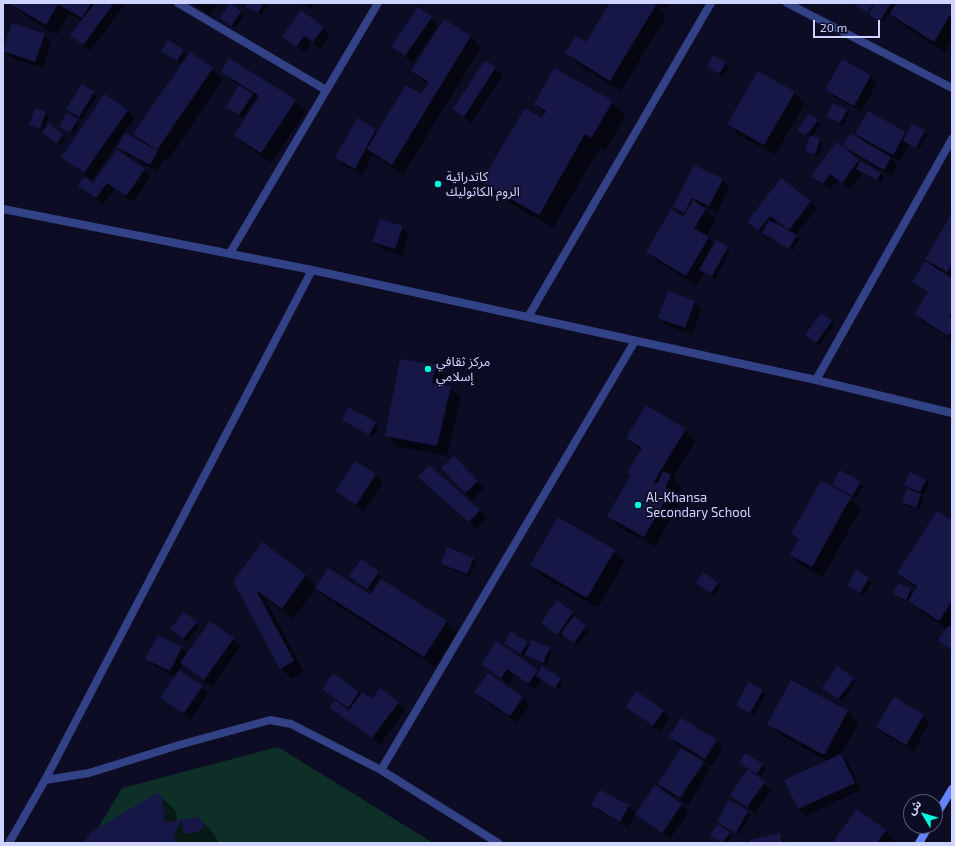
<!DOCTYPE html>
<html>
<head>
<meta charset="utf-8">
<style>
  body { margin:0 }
  #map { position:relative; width:955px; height:846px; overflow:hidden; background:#0c0d24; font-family:"Exo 2","Noto Sans Arabic",sans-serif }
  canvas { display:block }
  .frame { position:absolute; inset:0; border:4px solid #cfd4ff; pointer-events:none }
  .north { position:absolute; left:903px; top:794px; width:40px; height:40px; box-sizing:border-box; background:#0c0d24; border:1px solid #5a5d7c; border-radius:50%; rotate:308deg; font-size:11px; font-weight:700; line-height:16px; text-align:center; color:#cfd4ff }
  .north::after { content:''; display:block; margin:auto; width:14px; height:18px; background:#00fadd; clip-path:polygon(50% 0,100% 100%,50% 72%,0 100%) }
  .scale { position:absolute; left:813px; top:20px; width:67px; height:18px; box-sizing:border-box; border:2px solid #cfd4ff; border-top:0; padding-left:5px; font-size:12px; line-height:14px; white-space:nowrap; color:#cfd4ff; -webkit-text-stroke:3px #0c0d24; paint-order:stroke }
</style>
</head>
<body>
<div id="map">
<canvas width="955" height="846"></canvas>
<div class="frame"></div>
<div class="north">ش</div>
<div class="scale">20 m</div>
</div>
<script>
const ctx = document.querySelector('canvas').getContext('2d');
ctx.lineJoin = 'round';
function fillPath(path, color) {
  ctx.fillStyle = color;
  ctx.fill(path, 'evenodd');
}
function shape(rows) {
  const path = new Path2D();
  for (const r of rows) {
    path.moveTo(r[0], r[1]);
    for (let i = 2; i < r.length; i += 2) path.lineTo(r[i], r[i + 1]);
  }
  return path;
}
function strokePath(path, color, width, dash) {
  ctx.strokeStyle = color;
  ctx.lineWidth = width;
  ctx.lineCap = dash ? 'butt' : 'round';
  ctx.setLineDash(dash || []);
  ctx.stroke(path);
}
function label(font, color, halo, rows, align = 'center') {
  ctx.font = font + ' "Exo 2","Noto Sans Arabic",sans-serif';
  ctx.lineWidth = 3.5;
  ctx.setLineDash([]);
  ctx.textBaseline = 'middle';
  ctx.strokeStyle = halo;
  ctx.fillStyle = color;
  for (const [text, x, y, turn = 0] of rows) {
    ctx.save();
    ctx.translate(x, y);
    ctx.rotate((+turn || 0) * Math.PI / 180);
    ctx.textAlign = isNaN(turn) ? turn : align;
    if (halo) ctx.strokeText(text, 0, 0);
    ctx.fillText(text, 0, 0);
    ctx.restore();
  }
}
fillPath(shape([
  [278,747,433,843,89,843,122,788]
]), '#0e2f27');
fillPath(shape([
  [14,3,121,3,124,6,90,51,72,35,82,22,69,14,57,35,24,15,13,5],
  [193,3,219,3,210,15],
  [248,3,269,3,262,16,250,10,247,7],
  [301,3,316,3,311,9],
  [611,3,654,3,666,17,621,91,577,64,567,53,586,44],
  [654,3,669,3,666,10],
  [856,3,896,3,883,23,859,7],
  [898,3,952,3,952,40,945,52,902,25,891,14],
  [230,5,244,16,235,28,225,21],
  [418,9,439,25,413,63,392,46],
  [444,20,471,37,481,48,403,175,373,154,362,175,343,165,336,158,357,120,378,132,422,96,428,85,412,71],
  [323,28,330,35,320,49,312,42,304,53,283,36],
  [44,35,51,42,43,68,11,58,4,51],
  [163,51,183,51,187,54,180,64],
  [485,61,503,75,471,123,454,109],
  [725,63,729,67,723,77,708,67],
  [212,69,223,79,168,160,165,158,157,171,126,154,119,147,147,146,135,134],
  [222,71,295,101,306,111,272,163,246,146,235,136,259,99,256,97,243,118,230,110,227,106,239,86],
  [870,75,877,83,861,112,834,97,826,90],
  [82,85,97,96,82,120,67,109],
  [794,93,805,104,775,155,739,135,728,124],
  [612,102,626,116,605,151,600,148,553,228,497,196,483,182,542,119,545,114,535,104],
  [36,109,49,116,44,131,62,135,66,139,60,146,43,131,30,124],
  [127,110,135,117,92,180,62,157],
  [846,111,849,114,843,126,827,116],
  [810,115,821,124,812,137,823,143,818,157,806,150,810,139,802,133],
  [77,120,80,123,73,135,60,126],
  [924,131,928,135,919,150,910,145,900,161,888,155,898,165,891,176,851,153,844,146,864,141,856,134,905,133,907,134],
  [837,144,860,162,881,173,884,177,881,183,862,173,850,189,838,180,830,190,820,183,813,176],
  [144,169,151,176,133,202,115,189,103,205,79,186,94,185],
  [722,180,729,187,717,213,703,206,716,220,706,236,715,244,727,248,730,251,715,279,704,273,697,286,658,262,647,251,684,219,685,216,674,207],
  [810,201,817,208,796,236,799,239,793,251,766,237,748,222],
  [777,222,786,228,785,230,776,224],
  [952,215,952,277,940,270,939,272,952,280,952,340,922,321,915,314,928,294,913,282,934,267,926,259],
  [402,227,409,234,402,256,381,249,374,242],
  [694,302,701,309,692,335,666,325,659,318],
  [831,322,835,325,819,346,806,335],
  [435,366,446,377,444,386,450,387,461,398,447,456,396,446,386,435],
  [349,409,379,426,373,437,343,420],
  [685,430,696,441,673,478,682,487,677,496,678,506,655,547,619,527,609,516,632,476,641,451,627,438],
  [454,457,484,488,472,500,442,468],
  [356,462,376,475,383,482,364,511,344,498,337,491],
  [926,481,929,484,924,495,905,485],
  [821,482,850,498,861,509,823,577,802,566,791,555,799,541,792,534],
  [860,482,863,486,856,499,833,485],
  [427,484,480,510,487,517,477,529],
  [920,495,924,498,919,510,906,506,903,502],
  [952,522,952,650,939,640,947,629,920,611,910,602,897,597,894,594,910,590,914,593,917,589,898,573],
  [262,544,306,576,317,587,371,596,446,622,457,632,435,667,327,599,316,588,293,619,265,598,304,672,291,679,281,668,234,581],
  [614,551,625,561,598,608,542,576,531,565],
  [473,559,476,562,470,577,445,567,442,563],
  [857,571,872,582,864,596,848,586],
  [378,573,381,576,371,591,354,579],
  [697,583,718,584,721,587,715,596],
  [557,602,573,613,576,616,575,618,589,630,578,645,563,634,561,637,546,626],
  [196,623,199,626,187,642,175,632],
  [210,623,241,646,212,687,183,665,180,671,209,694,190,720,161,697,175,677,154,666,146,659,181,647,188,654],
  [505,643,527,643,530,646,549,648,552,652,547,666,529,658,525,654,524,656],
  [482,664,537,670,560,679,563,682,559,689,542,679,535,690,514,675,509,684],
  [333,674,372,701,381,689,406,710,380,745,331,707,336,700,323,689],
  [488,674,523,698,530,705,517,723,483,699,476,692],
  [853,679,856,682,842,702,827,691],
  [791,681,848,712,859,723,841,755,848,762,861,790,806,816,798,809,785,780,827,761,779,734,768,723],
  [763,691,766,694,754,715,737,705],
  [627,707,663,711,670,718,660,732],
  [923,715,930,722,914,751,884,734,877,727],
  [670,737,716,740,723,748,712,766,677,744],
  [745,755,766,768,761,776,744,766],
  [703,762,710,770,688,805,666,791,659,784],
  [748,771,772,790,755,813,731,795],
  [600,791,629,806,636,813,628,828,600,812,593,805],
  [161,797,176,811,177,821,199,818,213,833,218,841,215,843,194,843,192,841,190,843,85,843],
  [681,804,689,812,670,839,636,814],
  [857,810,886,831,896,842,895,843,833,843],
  [748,812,751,815,739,835,718,822],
  [729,834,732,837,728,843,721,843,711,835],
  [780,834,787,843,752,843]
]), '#0007');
fillPath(shape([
  [13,3,91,3,82,18,58,4,46,25,12,5],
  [95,3,114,3,83,45,70,35],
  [230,3,241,11,231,26,220,18],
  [247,3,264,3,258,13,245,7],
  [610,3,653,3,656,5,610,81,565,53,576,36,586,42],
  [853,3,874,3,867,13],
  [875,3,891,3,880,21,868,14],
  [897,3,952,3,952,12,934,42,890,14],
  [418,7,432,17,405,56,391,46],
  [301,10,324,27,313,42,304,36,296,47,282,37],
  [444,19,471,36,392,165,367,149,406,85,421,94,429,82,411,71],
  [12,23,45,34,35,62,3,51],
  [168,40,184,50,177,61,161,51],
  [190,52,213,68,157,150,133,134],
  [713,55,726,63,719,74,707,67],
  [229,58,296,100,261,153,234,136,259,96,221,72],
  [842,59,871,75,854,106,825,90],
  [485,60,496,67,464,117,453,109],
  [554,68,613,101,591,138,585,134,539,215,481,182,525,108,542,118,546,111,534,104],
  [758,71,795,92,764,145,727,124],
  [82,84,94,92,79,117,66,109],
  [239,85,253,94,239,115,226,107],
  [105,94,128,110,84,173,61,157],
  [833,103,847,110,840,123,826,116],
  [35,108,46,112,40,129,29,125],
  [868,111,906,132,893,155,855,134],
  [67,113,78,119,70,133,59,126],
  [809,114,818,120,806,136,797,130],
  [357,118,376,129,355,169,335,158],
  [49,123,63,135,56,144,42,132],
  [912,124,925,130,916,148,903,141],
  [125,133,158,151,150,165,117,147],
  [850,133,891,157,884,170,843,146],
  [810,135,820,139,815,155,805,151],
  [837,142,859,160,842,183,830,174,823,184,811,176],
  [117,150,145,169,126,196,107,183,96,198,78,186,84,177,93,183],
  [860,161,881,173,877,180,856,169],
  [694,165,723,179,709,206,692,198,684,213,673,207],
  [781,178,811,201,789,230,770,216,758,231,747,222],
  [693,200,706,209,694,228,709,237,686,276,646,252,671,209,683,217],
  [952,213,952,264,947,272,925,259],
  [380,219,403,226,395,249,372,242],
  [769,220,797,235,789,249,762,233],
  [716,240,728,247,712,276,699,270],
  [925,261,952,279,952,313,948,316,952,319,952,331,948,336,914,314,928,292,912,282],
  [668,291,695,301,685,328,658,318],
  [821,313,832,321,816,343,805,335],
  [400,359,436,365,432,383,451,386,437,446,385,436],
  [646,405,686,429,653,483,658,483,663,471,671,475,666,485,668,495,644,537,607,516,631,475,627,472,642,448,626,438],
  [348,407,376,422,369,435,342,420],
  [454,456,478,481,465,493,441,468],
  [355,461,376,474,356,505,335,491],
  [429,465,480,510,469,522,418,477],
  [840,470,861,482,852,496,832,485],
  [910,472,926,480,920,492,904,485],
  [821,481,851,497,812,567,790,555,799,539,791,534],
  [907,489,921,494,916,508,902,502],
  [937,511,952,521,952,601,939,621,908,601,917,586,897,573],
  [558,517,615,550,587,598,530,565],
  [262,542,306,575,282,609,256,590,294,661,280,669,233,581],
  [447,547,474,558,467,574,441,564],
  [361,559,379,572,367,589,349,576],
  [328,568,371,595,381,579,447,621,424,657,315,588],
  [856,570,869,578,860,593,847,586],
  [703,572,718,583,711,593,696,583],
  [898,583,911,589,906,600,893,594],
  [557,600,573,612,557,635,541,623],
  [184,612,197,622,183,639,170,629],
  [574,616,586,626,574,643,561,633],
  [210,621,234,638,204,680,180,663],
  [949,625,952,628,952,650,938,640],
  [511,632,528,642,520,654,504,643],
  [158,635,182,647,170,671,145,659],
  [531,640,550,647,543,663,525,655],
  [496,641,538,670,528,684,507,669,501,678,481,664],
  [542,666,561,678,555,688,536,676],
  [837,666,854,678,838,699,822,688],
  [179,670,203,686,183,714,160,697],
  [333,673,359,692,348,708,322,689],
  [488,673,523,697,510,716,474,692],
  [791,680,848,711,824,755,767,724],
  [749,682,763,690,750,713,736,705],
  [380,688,399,702,372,738,329,707,335,700,349,710,362,692,372,699],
  [636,691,664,710,653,726,626,707],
  [894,697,924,715,906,745,876,727],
  [681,718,717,740,705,759,669,737],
  [681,748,704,762,680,798,658,784],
  [745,753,763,764,757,774,739,763],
  [841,754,855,783,798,809,784,780],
  [748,769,765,782,747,807,730,795],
  [655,785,682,804,662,833,635,814],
  [600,790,629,805,620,822,591,805],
  [157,793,162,796,165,822,199,817,205,827,197,832,183,834,182,820,174,833,175,843,84,843,90,833],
  [729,800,748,811,736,833,717,822],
  [857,809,886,830,877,843,832,843],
  [718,824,730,833,722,843,710,835],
  [780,833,782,843,750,843,750,840]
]), '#161747');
strokePath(shape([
  [178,3,326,90],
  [787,3,952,88],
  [230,253,378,3],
  [528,317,711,3],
  [816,380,952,139],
  [45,780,89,773,179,745,270,720,291,724,381,770],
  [9,843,45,780,312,270],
  [498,843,381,770,635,341]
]), '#334287', 8);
strokePath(shape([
  [3,209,312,270,816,380,952,413]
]), '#334287', 8);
strokePath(shape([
  [935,817,952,789],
  [919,843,929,826]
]), '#6683ff', 8);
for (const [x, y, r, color] of [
  [438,184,4,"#00fadd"],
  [428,369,4,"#00fadd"],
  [638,505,4,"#00fadd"]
]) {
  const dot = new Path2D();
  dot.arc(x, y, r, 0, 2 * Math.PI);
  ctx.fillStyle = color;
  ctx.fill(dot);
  strokePath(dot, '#0c0d24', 1.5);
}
label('13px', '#cfd4ff', '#0c0d24', [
  ["كاتدرائية",446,177],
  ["الروم الكاثوليك",446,192],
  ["مركز ثقافي",436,362],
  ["إسلامي",436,377],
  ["Al-Khansa",646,498],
  ["Secondary School",646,513]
], 'left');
</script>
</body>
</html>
